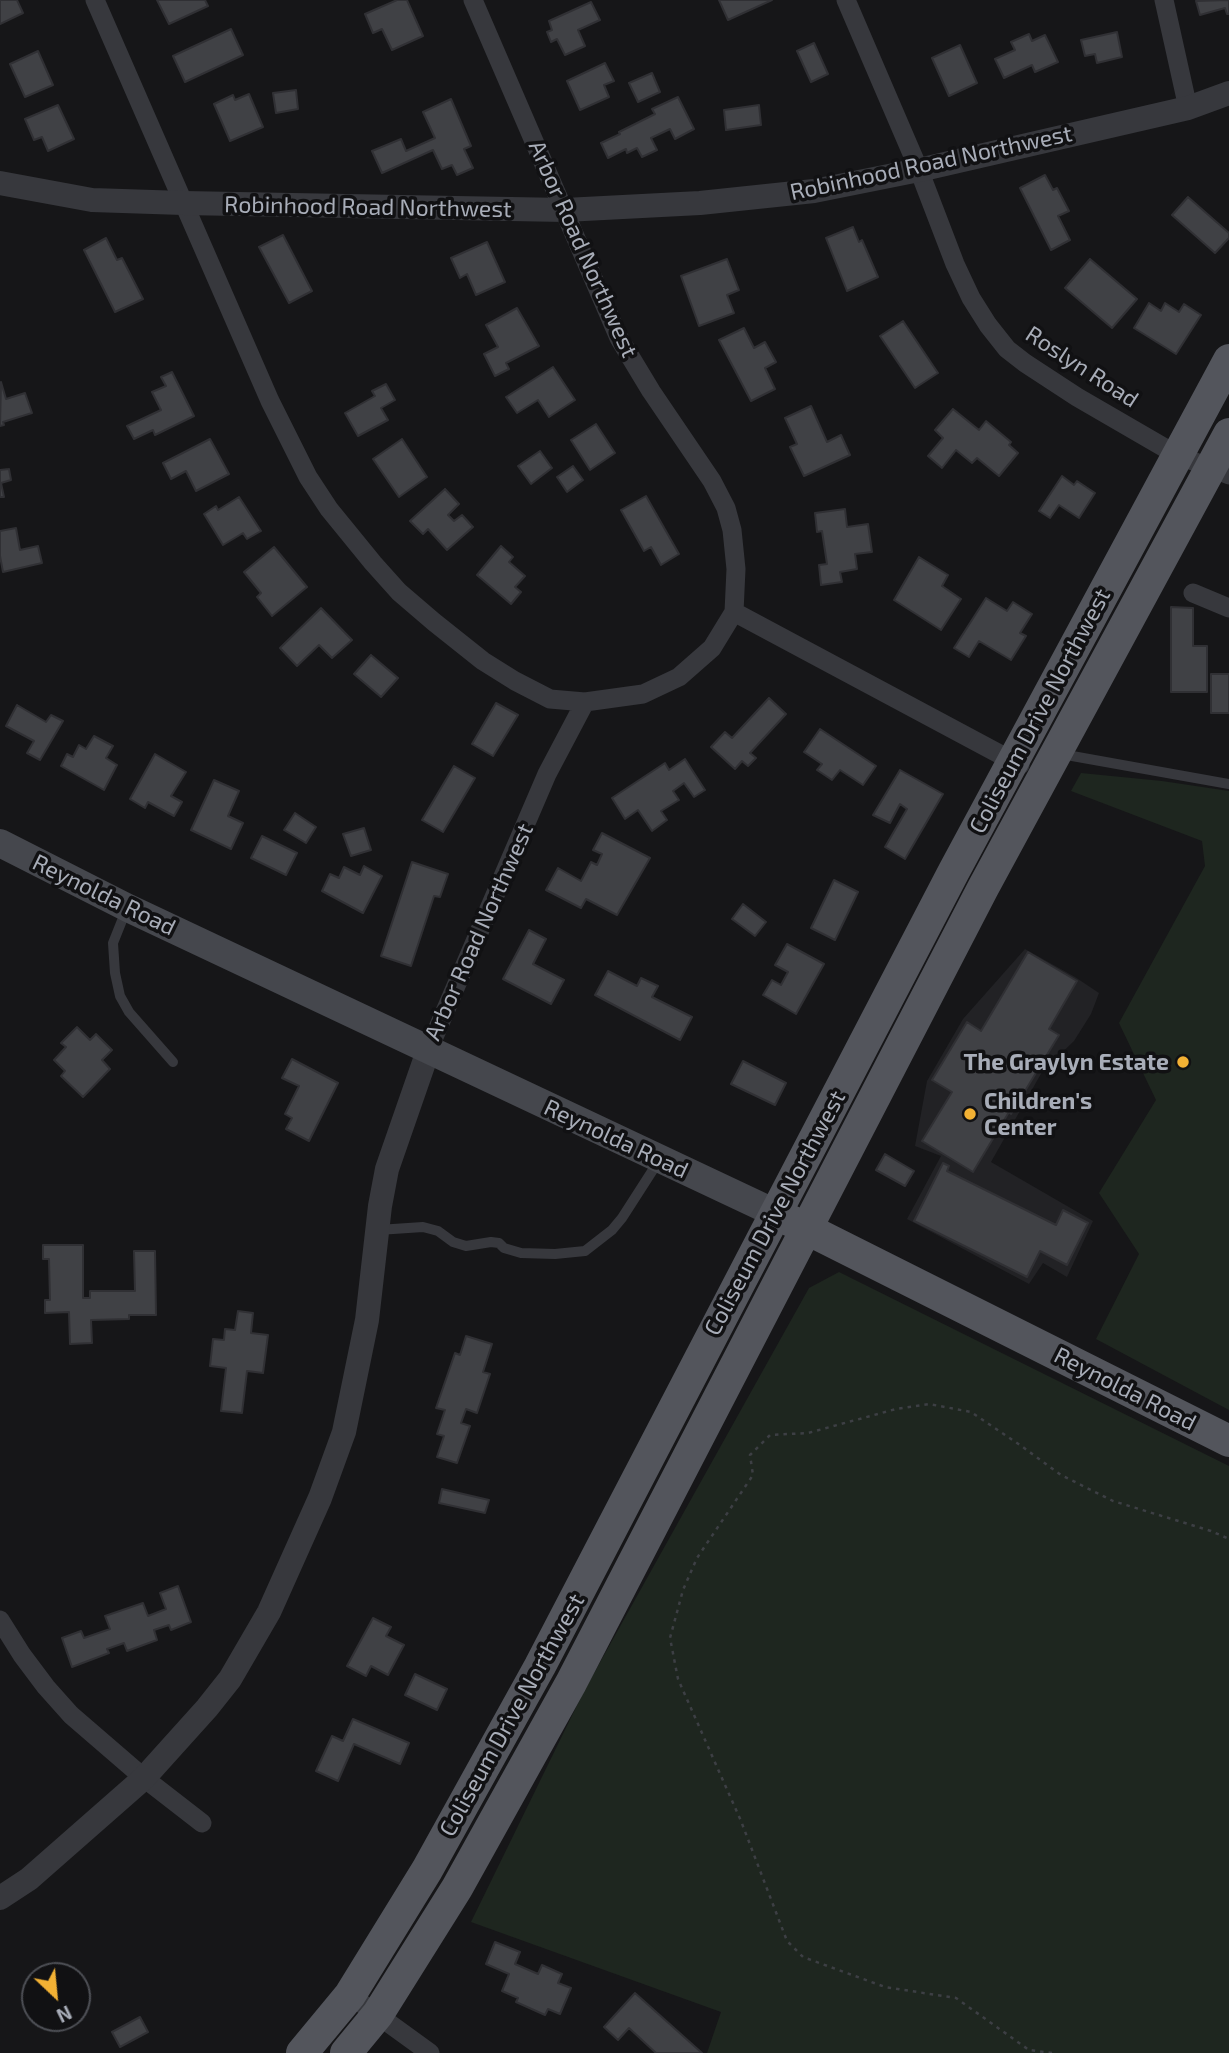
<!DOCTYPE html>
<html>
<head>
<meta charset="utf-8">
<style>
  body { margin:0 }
  #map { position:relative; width:1229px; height:2053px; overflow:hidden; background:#161618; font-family:"Exo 2",sans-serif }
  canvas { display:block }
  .north { position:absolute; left:21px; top:1962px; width:70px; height:70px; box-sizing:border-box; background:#111113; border:2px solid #4d4f55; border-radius:50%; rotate:154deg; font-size:19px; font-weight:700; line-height:28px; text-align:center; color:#a8adb8 }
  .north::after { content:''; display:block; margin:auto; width:24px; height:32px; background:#f2b134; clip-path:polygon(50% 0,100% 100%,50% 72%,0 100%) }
</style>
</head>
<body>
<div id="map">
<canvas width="1229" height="2053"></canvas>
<div class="north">N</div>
</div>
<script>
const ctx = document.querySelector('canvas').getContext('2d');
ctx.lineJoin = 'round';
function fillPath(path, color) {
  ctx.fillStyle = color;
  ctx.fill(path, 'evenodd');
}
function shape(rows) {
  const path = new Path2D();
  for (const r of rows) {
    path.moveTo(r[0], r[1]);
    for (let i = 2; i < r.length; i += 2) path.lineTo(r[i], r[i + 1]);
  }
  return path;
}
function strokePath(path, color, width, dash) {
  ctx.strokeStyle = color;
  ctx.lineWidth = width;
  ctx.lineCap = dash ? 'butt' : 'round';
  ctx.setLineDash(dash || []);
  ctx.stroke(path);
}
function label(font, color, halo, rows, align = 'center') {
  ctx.font = font + ' "Exo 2",sans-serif';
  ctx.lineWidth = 7;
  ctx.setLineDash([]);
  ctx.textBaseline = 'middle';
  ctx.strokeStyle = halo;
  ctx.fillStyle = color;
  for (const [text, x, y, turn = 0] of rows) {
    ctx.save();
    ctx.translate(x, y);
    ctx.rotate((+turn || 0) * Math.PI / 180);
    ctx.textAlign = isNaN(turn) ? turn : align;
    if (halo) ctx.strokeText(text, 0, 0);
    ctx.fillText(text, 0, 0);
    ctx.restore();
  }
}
fillPath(shape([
  [1025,949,1075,977,1099,993,1091,1014,1074,1041,1042,1072,991,1162,1093,1221,1067,1277,1043,1263,1029,1284,907,1219,941,1156,915,1146,927,1081,963,1019]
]), '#222225');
fillPath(shape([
  [1081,773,1162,781,1229,791,1229,1410,1096,1339,1139,1254,1099,1193,1156,1100,1119,1023,1205,866,1202,841,1071,791],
  [839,1272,1229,1466,1229,2053,707,2053,721,2012,471,1922,584,1691,809,1288]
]), '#1e261f');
const building = shape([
  [0,0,17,0,23,13,0,24,0,0],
  [157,0,205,0,208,6,169,24,157,0],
  [397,0,407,0,423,36,392,50,382,29,373,33,365,14,397,0],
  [719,0,772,0,728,20,719,0],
  [1229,0,1229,14,1227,14,1225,8,1200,15,1196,1,1229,0],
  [591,2,600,20,578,30,585,46,565,55,557,39,551,42,547,32,552,30,549,21,591,2],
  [231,29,243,55,185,82,173,56,231,29],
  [1117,32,1122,57,1097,63,1095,54,1085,56,1081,40,1117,32],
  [1029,34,1032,41,1045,35,1058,62,1035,72,1032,65,1004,78,995,59,1015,50,1011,42,1029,34],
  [814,43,828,74,811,82,797,51,814,43],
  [960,45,977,83,949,96,932,58,960,45],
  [38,51,53,85,25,97,10,64,38,51],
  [605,63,614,81,604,85,609,97,580,110,567,81,605,63],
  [652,73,660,92,638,102,629,83,652,73],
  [296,90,298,109,276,113,273,93,296,90],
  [249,94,263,127,230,141,214,104,233,95,235,100,249,94],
  [678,97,694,129,675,139,670,129,651,138,657,150,642,157,637,148,627,153,626,149,608,158,601,143,620,134,619,132,655,114,652,109,678,97],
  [451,99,471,146,464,149,473,168,457,175,452,165,442,169,433,150,382,173,372,151,401,139,406,151,435,138,423,112,451,99],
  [58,105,74,139,48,151,42,137,34,140,25,119,58,105],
  [759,105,761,125,726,130,724,110,759,105],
  [1045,175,1053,190,1057,188,1069,211,1058,216,1070,240,1051,250,1020,188,1045,175],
  [1188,197,1229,233,1229,238,1215,253,1172,215,1188,197],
  [853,227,859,242,862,240,878,277,847,291,826,238,853,227],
  [283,235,312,291,289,303,259,247,283,235],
  [106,238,117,260,122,258,143,299,115,312,84,250,106,238],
  [487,242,505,282,476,295,467,274,460,278,451,258,487,242],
  [727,259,739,290,727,295,734,313,699,326,681,276,727,259],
  [1090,259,1137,299,1112,328,1065,288,1090,259],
  [1149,303,1161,311,1165,303,1179,312,1184,304,1201,315,1176,354,1134,328,1149,303],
  [517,308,539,346,506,363,509,369,495,376,484,354,498,347,486,325,517,308],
  [903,321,938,373,915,388,880,336,903,321],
  [744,328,754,348,765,342,776,362,765,368,775,389,751,401,719,340,744,328],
  [553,367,575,400,549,417,538,400,517,413,506,397,553,367],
  [172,372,194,416,155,435,153,430,134,439,127,426,161,410,152,392,166,386,161,377,172,372],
  [1,382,6,399,25,393,32,413,3,422,4,425,0,426,1,382],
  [386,384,395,400,381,408,388,420,358,436,345,413,375,396,372,391,386,384],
  [811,406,827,442,841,435,850,455,804,476,790,447,797,444,785,418,811,406],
  [953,409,979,430,986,421,1011,442,1009,445,1018,453,999,476,977,458,972,463,956,450,942,468,928,456,943,438,935,430,953,409],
  [596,424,615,453,590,470,571,440,596,424],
  [210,439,229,474,196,491,186,471,171,479,163,463,210,439],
  [402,439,427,477,399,497,373,459,402,439],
  [540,451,552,468,531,484,518,466,540,451],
  [573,466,583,480,567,492,557,477,573,466],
  [9,469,11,480,1,483,4,497,0,497,0,470,9,469],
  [1062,476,1074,485,1077,481,1095,493,1079,518,1059,505,1050,518,1039,511,1062,476],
  [445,489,459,504,448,515,454,521,462,515,473,527,447,550,428,529,423,534,410,521,445,489],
  [646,496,679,554,661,565,651,547,644,551,621,510,646,496],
  [239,497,261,531,247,539,243,533,223,545,204,514,216,506,218,510,239,497],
  [845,509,847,527,868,524,872,552,855,554,857,569,840,572,842,582,821,585,819,565,827,564,822,531,817,532,815,513,845,509],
  [16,528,20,550,38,546,42,563,3,572,0,556,0,531,16,528],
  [501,546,513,557,509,562,525,576,515,587,521,592,511,604,477,575,501,546],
  [274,547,307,587,272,616,257,597,261,593,244,572,274,547],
  [919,557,948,575,942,586,961,599,941,630,894,600,919,557],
  [986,598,1007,611,1013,602,1032,614,1020,633,1026,636,1011,660,979,641,969,657,954,648,986,598],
  [1171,607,1193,608,1193,646,1207,646,1207,692,1171,692,1171,607],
  [321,608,352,640,332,658,319,645,297,666,280,648,321,608],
  [371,655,398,678,381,697,354,674,371,655],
  [1211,674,1229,674,1229,713,1211,713,1211,674],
  [769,698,786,714,750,753,756,758,748,766,742,761,735,769,711,747,725,732,732,738,769,698],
  [496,703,518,715,493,756,472,744,496,703],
  [17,705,46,722,51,715,63,721,40,760,27,753,34,741,6,726,17,705],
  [820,729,876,766,863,785,840,770,832,780,817,770,822,764,804,752,820,729],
  [94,736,113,746,106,758,117,765,104,790,61,766,67,754,73,757,79,745,86,749,94,736],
  [155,754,186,772,171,796,182,802,174,816,148,802,145,808,130,799,155,754],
  [685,759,705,790,694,797,684,783,673,791,679,800,661,811,667,820,652,831,638,810,625,819,612,798,665,763,669,770,685,759],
  [454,766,475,778,443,832,422,820,454,766],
  [900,770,943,794,905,859,885,847,907,809,900,804,890,823,873,815,900,770],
  [214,780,239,791,228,816,243,823,231,849,191,830,214,780],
  [295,813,316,827,306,843,284,830,295,813],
  [364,828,371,850,351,856,343,834,364,828],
  [602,833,650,858,617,915,586,899,581,908,546,890,558,868,581,881,591,862,597,865,602,854,593,850,602,833],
  [262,836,297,853,286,875,251,858,262,836],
  [412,862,448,874,440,897,434,896,411,966,381,956,412,862],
  [364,866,382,876,363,913,322,891,330,874,339,878,344,867,360,875,364,866],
  [834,880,858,892,835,940,811,928,834,880],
  [743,904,766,922,755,936,732,919,743,904],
  [529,930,546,939,533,964,564,980,551,1004,503,979,529,930],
  [787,944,824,964,796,1014,763,995,772,980,781,985,788,972,775,965,787,944],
  [1028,952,1077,981,1049,1029,1059,1035,1011,1114,1009,1112,973,1172,922,1141,952,1092,932,1080,967,1022,981,1031,1028,952],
  [608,971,637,986,641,978,658,986,652,997,692,1017,680,1040,595,995,608,971],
  [77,1027,90,1040,96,1034,112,1050,102,1060,110,1069,83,1097,61,1076,65,1071,54,1060,66,1047,61,1043,77,1027],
  [292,1059,338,1083,309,1141,286,1129,292,1118,285,1114,299,1086,282,1078,292,1059],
  [743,1061,786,1083,775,1105,731,1084,743,1061],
  [885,1154,914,1171,905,1186,876,1170,885,1154],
  [943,1163,949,1166,947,1171,1056,1225,1063,1210,1088,1223,1067,1265,1040,1251,1027,1277,914,1221,943,1163],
  [43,1245,83,1245,83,1298,90,1298,90,1291,135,1291,134,1251,155,1251,156,1315,129,1315,129,1319,91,1320,92,1343,70,1344,69,1312,45,1313,45,1300,50,1300,49,1259,43,1259,43,1245],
  [238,1311,253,1313,251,1333,268,1335,263,1373,247,1371,242,1413,221,1411,226,1368,210,1366,213,1339,224,1340,225,1329,235,1330,238,1311],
  [466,1336,492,1344,483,1372,490,1374,477,1413,466,1409,461,1423,470,1426,457,1463,437,1457,444,1436,437,1434,445,1410,436,1408,455,1353,460,1355,466,1336],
  [442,1489,489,1500,485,1513,439,1503,442,1489],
  [178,1586,191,1622,171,1630,169,1625,154,1630,157,1640,127,1651,124,1643,107,1649,109,1653,72,1667,62,1638,81,1631,84,1638,110,1629,105,1616,143,1603,148,1616,166,1609,160,1593,178,1586],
  [373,1618,391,1627,386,1636,404,1645,388,1675,371,1666,366,1676,347,1666,373,1618],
  [415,1674,447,1689,437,1710,405,1695,415,1674],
  [353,1719,409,1743,400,1764,354,1744,338,1781,316,1771,332,1736,343,1741,353,1719],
  [495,1942,520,1952,515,1964,538,1974,542,1965,562,1974,558,1983,571,1988,560,2014,548,2009,545,2015,516,2002,518,1998,502,1991,509,1974,486,1964,495,1942],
  [635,1993,702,2053,656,2053,629,2028,618,2040,604,2027,635,1993],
  [140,2017,148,2032,120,2047,112,2032,140,2017]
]);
fillPath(building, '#404145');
strokePath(building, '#303034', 2);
strokePath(shape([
  [1052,2053,1029,2050,956,1998,885,1987,803,1957,787,1941,741,1821,678,1679,670,1638,683,1590,697,1558,753,1475,750,1455,770,1435,808,1433,896,1409,929,1404,971,1412,1020,1445,1061,1475,1113,1501,1211,1531,1229,1539]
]), '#3d3f44', 2.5, [3.5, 5]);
strokePath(shape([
  [1061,754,1229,784],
  [127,908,113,943,115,973,120,996,129,1012,173,1062],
  [378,1230,423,1227,438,1231,453,1242,466,1246,491,1242,499,1243,504,1248,521,1253,555,1254,585,1251,612,1230,622,1218,658,1162]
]), '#37383d', 10);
strokePath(shape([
  [95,0,270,401,308,477,329,509,373,563,399,592,434,622,483,661,515,681,550,699,585,702,643,694,679,677,712,648,734,612,736,569,732,530,726,508,712,481,651,391,619,338,473,0],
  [846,0,919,170,955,264,971,298,988,325,1007,349,1025,363,1077,397,1177,455,1229,475],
  [1164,0,1188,108],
  [1193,593,1229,608],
  [734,612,1020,765],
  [428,1051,547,774,585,702],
  [0,1620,22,1655,46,1687,71,1715,144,1778,202,1823],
  [350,1995,430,2053]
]), '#37383d', 19);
strokePath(shape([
  [0,183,92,200,183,203,565,210,700,203,814,191,919,170,1188,108,1229,93],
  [0,1898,29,1879,144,1778,207,1708,230,1679,269,1612,320,1498,344,1432,367,1320,380,1206,387,1169,428,1051]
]), '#37383d', 24);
strokePath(shape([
  [0,843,128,908,775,1213]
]), '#45474d', 28);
strokePath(shape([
  [789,1220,1229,1441],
  [302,2053,350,1995,427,1870,540,1666,954,871,1229,360],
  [346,2053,378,2014,457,1888,571,1683,983,888,1229,434]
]), '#53555c', 32);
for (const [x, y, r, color] of [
  [1183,1062,7,"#f2b134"],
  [970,1114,7,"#f2b134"]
]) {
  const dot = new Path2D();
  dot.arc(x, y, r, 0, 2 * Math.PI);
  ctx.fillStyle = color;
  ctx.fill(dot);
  strokePath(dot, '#111113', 2.5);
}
label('23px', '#a8adb8', '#111113', [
  ["Robinhood Road Northwest",931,163,-12],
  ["Robinhood Road Northwest",368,207,1],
  ["Arbor Road Northwest",583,249,66],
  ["Roslyn Road",1082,367,33],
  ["Coliseum Drive Northwest",1040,711,-62],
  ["Reynolda Road",104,895,26],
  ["Arbor Road Northwest",479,932,-66],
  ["Reynolda Road",616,1139,25],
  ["Coliseum Drive Northwest",775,1213,-62],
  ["Reynolda Road",1125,1389,27],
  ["Coliseum Drive Northwest",512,1715,-61]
]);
label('bold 23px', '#a8adb8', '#111113', [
  ["The Graylyn Estate",1169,1062],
  ["Children's",984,1101,"left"],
  ["Center",984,1127,"left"]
], 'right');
</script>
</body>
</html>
